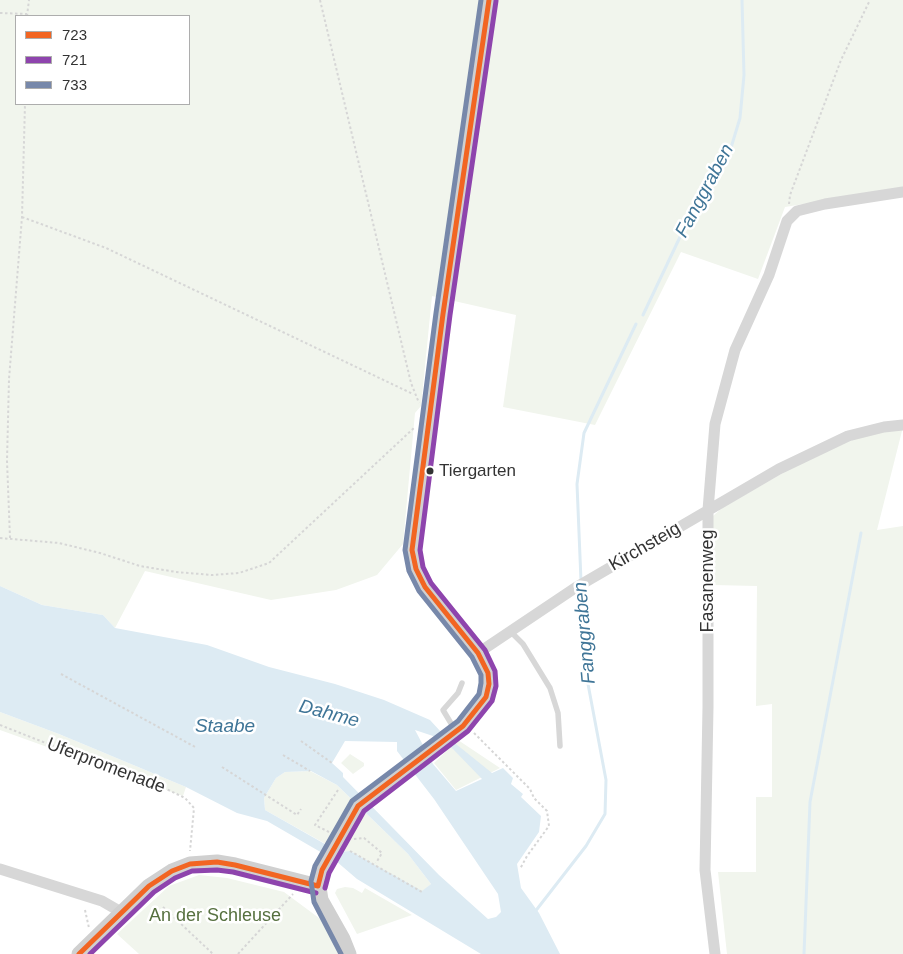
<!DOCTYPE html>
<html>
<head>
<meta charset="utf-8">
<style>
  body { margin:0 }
  #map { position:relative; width:903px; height:954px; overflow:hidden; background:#fff; font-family:Arial,sans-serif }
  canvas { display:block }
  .legend { position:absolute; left:15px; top:15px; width:175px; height:90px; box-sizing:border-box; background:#fff; border:1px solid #adadad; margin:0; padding:6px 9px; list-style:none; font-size:15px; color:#333 }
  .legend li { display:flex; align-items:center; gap:10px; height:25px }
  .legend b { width:25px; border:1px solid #adadad }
</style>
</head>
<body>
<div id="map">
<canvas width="903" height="954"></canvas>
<ul class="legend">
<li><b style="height:6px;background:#f26522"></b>723</li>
<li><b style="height:6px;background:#8e44ad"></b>721</li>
<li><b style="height:6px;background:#78a"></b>733</li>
</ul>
</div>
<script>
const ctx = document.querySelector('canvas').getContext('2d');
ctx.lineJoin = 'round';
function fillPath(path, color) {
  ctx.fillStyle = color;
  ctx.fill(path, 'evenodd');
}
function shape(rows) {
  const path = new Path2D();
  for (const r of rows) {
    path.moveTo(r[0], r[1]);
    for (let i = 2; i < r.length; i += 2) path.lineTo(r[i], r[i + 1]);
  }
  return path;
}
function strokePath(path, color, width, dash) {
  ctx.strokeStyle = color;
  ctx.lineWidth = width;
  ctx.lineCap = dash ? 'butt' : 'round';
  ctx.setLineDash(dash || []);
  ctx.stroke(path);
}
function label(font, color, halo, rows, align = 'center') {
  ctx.font = font + ' Arial,sans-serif';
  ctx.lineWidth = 5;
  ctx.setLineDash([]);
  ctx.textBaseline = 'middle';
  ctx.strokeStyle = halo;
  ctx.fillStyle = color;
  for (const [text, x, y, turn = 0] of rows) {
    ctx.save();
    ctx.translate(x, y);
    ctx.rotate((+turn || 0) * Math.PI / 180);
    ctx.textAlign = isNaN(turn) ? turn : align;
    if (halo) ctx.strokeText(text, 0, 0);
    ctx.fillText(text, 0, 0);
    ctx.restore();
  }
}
fillPath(shape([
  [0,0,903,0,903,188,785,207,758,279,681,252,595,425,503,407,516,315,432,296,421,406,415,413,403,544,377,575,336,590,271,600,145,571,115,628,103,615,42,605,0,586],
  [16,16,189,16,189,104,16,104],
  [903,427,877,530,903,526,903,954,727,954,718,872,756,872,756,797,772,797,772,704,756,706,757,586,713,585,713,516,722,508,797,465,836,446,872,433],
  [0,712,59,734,186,787,183,796,0,730],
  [458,740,500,768,456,790,434,763],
  [350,754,364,763,364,766,353,774,341,763],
  [310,771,337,785,408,854,431,884,422,892,350,851,340,852,265,810,264,798,276,778,285,772],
  [199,875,227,878,284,892,319,918,330,933,339,954,139,954,117,934,169,886],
  [345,887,353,888,362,893,365,888,412,915,357,934,335,893,337,889]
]), '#f1f5ed');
fillPath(shape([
  [0,586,42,605,103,615,115,628,207,645,269,667,335,684,384,700,430,720,441,732,492,773,503,768,513,778,511,784,523,794,521,797,541,816,539,832,517,864,521,888,539,913,560,954,481,954,357,879,336,861,267,821,237,813,186,787,59,734,0,712],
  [415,730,436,737,453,749,482,779,456,791,433,764],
  [345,741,397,742,397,751,434,799,498,894,501,912,496,917,488,919,439,875,343,777,343,773,332,763],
  [311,771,337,785,408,854,431,884,422,891,350,851,339,852,265,810,264,798,276,778,285,772]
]), '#ddebf3');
strokePath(shape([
  [643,315,680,237,702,203,730,151,740,118,744,75,742,0],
  [581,581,577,484,584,433,636,324],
  [534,913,586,846,605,814,606,780,582,652,581,587],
  [804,954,810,802,861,533]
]), '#ddebf3', 3);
strokePath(shape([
  [320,0,411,383,419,403],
  [0,13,27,14],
  [27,16,29,0],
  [789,204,790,195,841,60,870,0],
  [22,217,106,248,413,394],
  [0,538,59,543,100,553,140,566,176,572,212,575,239,573,269,563,415,427],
  [10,538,7,461,9,379,22,217,25,104],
  [61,674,197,748],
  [0,725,89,760,133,773,185,798,194,808,190,851],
  [474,733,530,789,534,798,547,811,549,826,527,856,520,869],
  [301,741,332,763],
  [283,755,310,771],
  [222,767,297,815,301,809],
  [329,832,315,825,338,790],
  [354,839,364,838,382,853,376,863],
  [350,851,422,892],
  [163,907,213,954],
  [85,910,89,928],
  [238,954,293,894]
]), '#d6d6d6', 2, [2.5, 2.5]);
strokePath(shape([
  [510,631,523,644,550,688,558,713,560,746],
  [455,730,443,710,458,693,462,683]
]), '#d7d7d7', 5.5);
strokePath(shape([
  [478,653,575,588,779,469,848,436,884,427,903,425],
  [0,869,102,901,121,912],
  [715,954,705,870,708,707,708,510,715,424,735,350,769,275,787,221,797,211,825,204,903,192]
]), '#d7d7d7', 11);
strokePath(shape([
  [79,954,149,886,172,871,190,864,217,862,235,865,318,886],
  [349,954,343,939,321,900,318,881,322,870,358,806,431,752,463,726,478,709,486,697,489,684,488,673,478,653,425,587,416,569,412,550,443,314,489,0]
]), '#d0d0d0', 15);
strokePath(shape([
  [318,886,322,870,358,806,463,726,486,697,489,684,488,673,478,653,425,587,416,569,412,550,443,314,489,0],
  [79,954,149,886,172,871,190,864,217,862,235,865,318,886]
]), '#f26522', 5);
strokePath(shape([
  [325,888,329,873,364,811,468,731,492,701,496,686,495,671,485,650,431,583,423,567,420,550,450,315,496,1],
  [90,954,154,892,175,878,192,871,217,870,233,872,316,893]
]), '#8e44ad', 5);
strokePath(shape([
  [341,954,314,902,311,881,315,866,352,801,458,721,479,694,481,683,481,675,472,657,419,591,409,571,405,550,436,313,481,0]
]), '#78a', 5);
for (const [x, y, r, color] of [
  [430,471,4.5,"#333"]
]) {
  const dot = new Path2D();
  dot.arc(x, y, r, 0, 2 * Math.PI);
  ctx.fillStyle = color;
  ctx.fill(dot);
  strokePath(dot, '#fff', 2);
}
label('17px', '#333', '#fff', [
  ["Tiergarten",439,471]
], 'left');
label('18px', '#333', '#fff', [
  ["Kirchsteig",645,547,-30],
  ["Fasanenweg",708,581,-90],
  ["Uferpromenade",106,766,21]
]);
label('18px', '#56703f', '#fff', [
  ["An der Schleuse",215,916]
]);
label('italic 19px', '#3f7597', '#fff', [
  ["Fanggraben",705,191,-62],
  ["Fanggraben",585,633,-95],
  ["Dahme",329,714,15],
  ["Staabe",225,727]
]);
</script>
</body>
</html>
